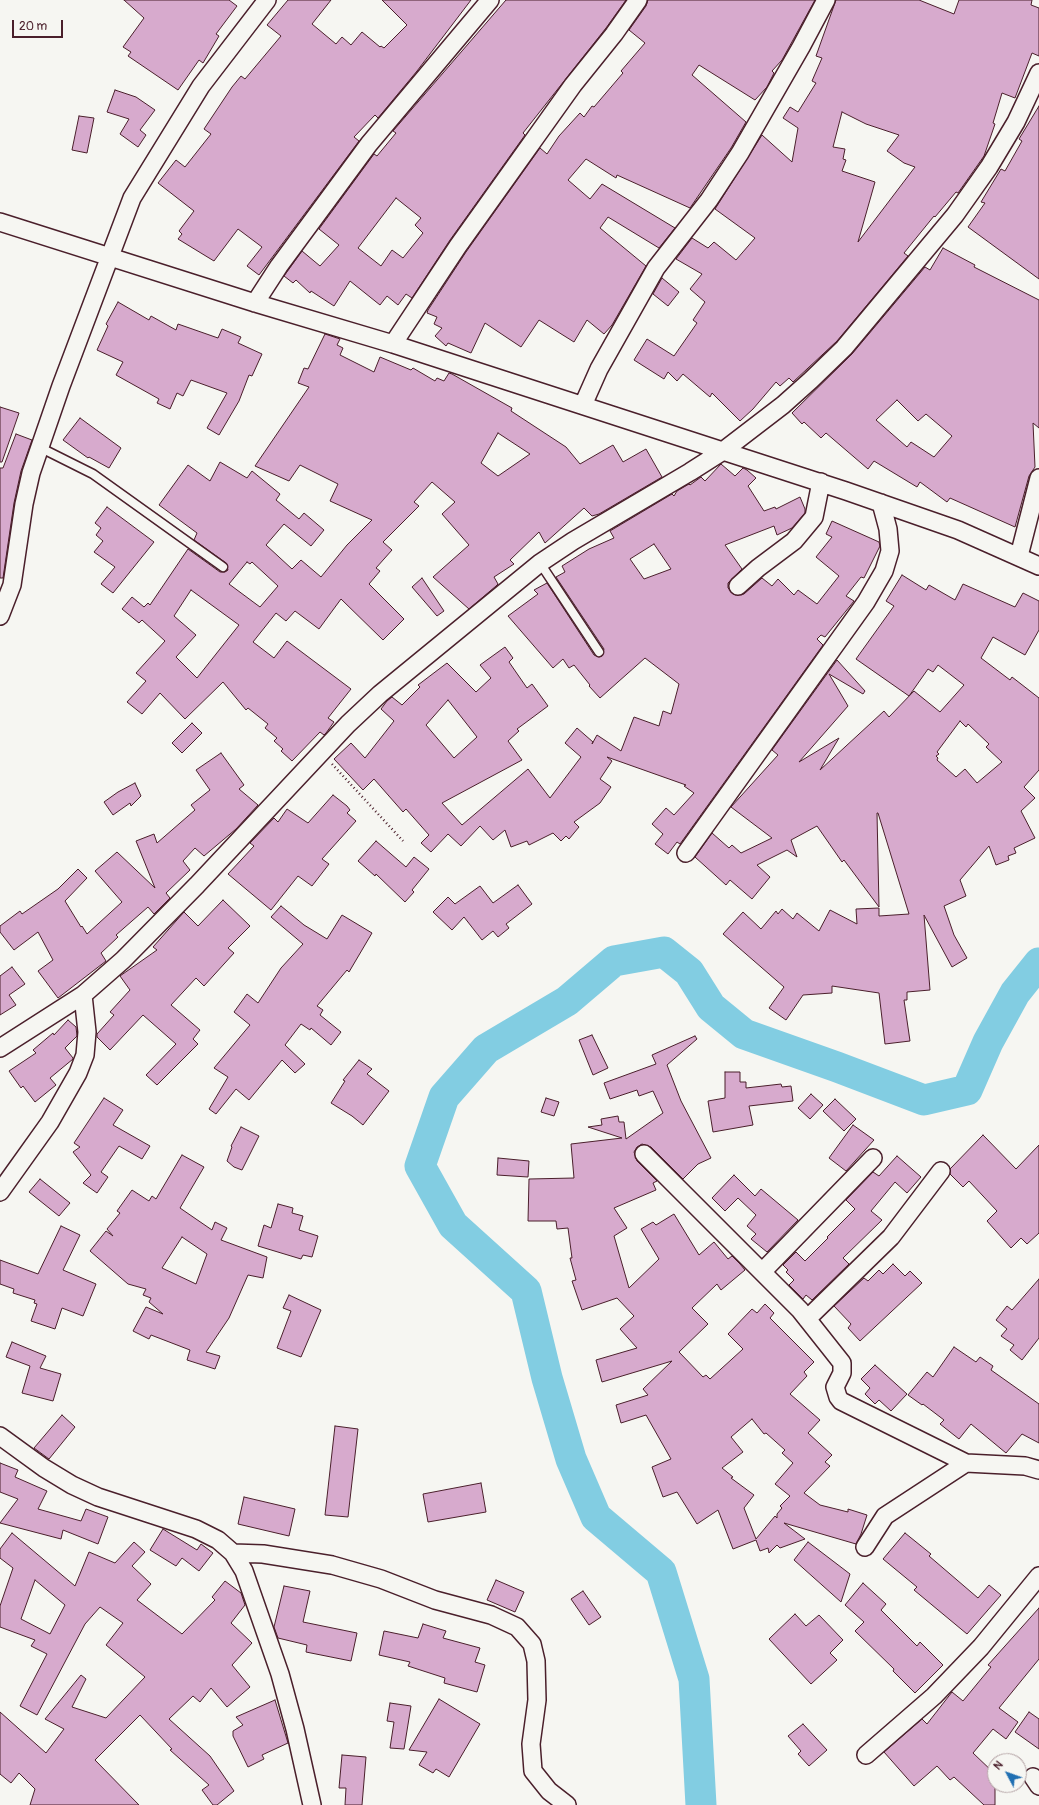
<!DOCTYPE html>
<html>
<head>
<meta charset="utf-8">
<style>
  body { margin:0 }
  #map { position:relative; width:1039px; height:1805px; overflow:hidden; background:#f6f6f2; font-family:Pangolin,sans-serif }
  canvas { display:block }
  .north { position:absolute; left:987px; top:1753px; width:40px; height:40px; box-sizing:border-box; background:#f6f6f2; border:1px solid #b1a0a2; border-radius:50%; rotate:311deg; font-size:11px; font-weight:700; line-height:16px; text-align:center; color:#4a1f2b }
  .north::after { content:''; display:block; margin:auto; width:14px; height:18px; background:#1f6fb2; clip-path:polygon(50% 0,100% 100%,50% 72%,0 100%) }
  .scale { position:absolute; left:12px; top:20px; width:51px; height:18px; box-sizing:border-box; border:2px solid #4a1f2b; border-top:0; padding-left:5px; font-size:12px; line-height:14px; white-space:nowrap; color:#4a1f2b; -webkit-text-stroke:3px #f6f6f2; paint-order:stroke }
</style>
</head>
<body>
<div id="map">
<canvas width="1039" height="1805"></canvas>
<div class="north">N</div>
<div class="scale">20 m</div>
</div>
<script>
const ctx = document.querySelector('canvas').getContext('2d');
ctx.lineJoin = 'round';
function shape(rows) {
  const path = new Path2D();
  for (const r of rows) {
    path.moveTo(r[0], r[1]);
    for (let i = 2; i < r.length; i += 2) path.lineTo(r[i], r[i + 1]);
  }
  return path;
}
function strokePath(path, color, width, dash) {
  ctx.strokeStyle = color;
  ctx.lineWidth = width;
  ctx.lineCap = dash ? 'butt' : 'round';
  ctx.setLineDash(dash || []);
  ctx.stroke(path);
}
function fillPath(path, color) {
  ctx.fillStyle = color;
  ctx.fill(path, 'evenodd');
}
strokePath(shape([
  [701,1805,694,1679,661,1572,596,1517,571,1459,547,1378,526,1291,453,1225,420,1166,444,1097,486,1049,567,1001,614,961,664,952,689,972,711,1007,744,1034,837,1067,924,1100,967,1090,988,1042,1015,993,1039,963]
]), '#82cde2', 31);
const building = shape([
  [124,0,229,0,237,6,216,34,219,36,203,63,199,60,178,90,128,56,131,52,123,47,144,18,124,0],
  [288,0,331,0,312,24,336,44,342,37,351,45,362,32,380,47,381,46,384,48,407,25,382,0,471,0,417,71,378,118,375,115,354,137,359,141,259,275,247,266,262,247,238,229,214,261,178,239,182,234,179,231,194,211,158,183,176,160,185,167,211,134,204,129,232,87,241,76,245,79,281,36,267,25,288,0],
  [506,0,626,0,606,28,523,133,525,135,450,240,412,298,406,294,398,305,387,296,380,305,350,281,334,306,311,291,310,293,296,280,293,283,284,276,302,251,320,266,339,245,319,229,374,154,377,156,396,133,393,131,506,0],
  [396,198,421,218,415,225,423,233,403,258,392,250,381,266,358,248,396,198],
  [648,0,815,0,782,60,772,71,774,73,767,87,755,100,699,65,692,75,746,122,731,148,690,208,617,175,616,178,586,159,568,180,590,199,602,184,675,228,659,248,608,217,600,228,646,266,612,325,604,334,587,320,574,342,539,320,521,347,485,323,471,353,448,343,446,346,435,336,442,328,434,324,437,317,427,313,428,310,466,252,540,148,547,154,559,136,580,113,584,117,592,106,594,107,623,73,621,71,645,43,629,30,646,6,648,0],
  [836,0,919,0,954,14,959,0,1032,0,1031,5,1039,8,1039,56,1032,53,1015,98,1002,93,993,123,995,124,984,156,958,193,956,192,935,217,934,216,904,253,908,256,837,341,793,382,789,378,780,386,776,382,753,409,740,421,712,393,710,397,683,374,677,381,668,372,664,379,634,360,647,339,674,356,697,323,693,320,705,302,690,289,702,274,676,259,692,238,708,248,714,242,736,260,755,238,715,209,762,135,792,162,798,128,783,118,790,107,798,112,816,83,812,81,822,58,816,56,836,0],
  [842,112,866,124,899,135,887,151,904,163,915,167,858,242,875,182,842,171,846,160,843,159,845,149,833,147,842,112],
  [115,90,136,97,155,110,140,130,146,135,138,147,120,134,129,119,107,112,115,90],
  [1039,106,1039,279,968,227,985,203,981,202,1001,169,1005,171,1022,141,1019,139,1039,106],
  [79,116,94,118,87,153,72,150,79,116],
  [943,248,975,265,974,267,1039,300,1039,428,1033,423,1035,467,1029,476,1015,527,950,498,947,502,920,482,917,487,874,461,868,469,826,433,821,438,804,422,802,424,792,413,852,354,925,267,930,270,943,248],
  [897,400,918,421,926,414,952,436,934,457,911,442,907,447,876,420,897,400],
  [662,278,679,292,668,306,653,294,662,278],
  [118,302,149,320,151,316,176,330,178,324,218,338,222,329,241,337,238,343,262,354,252,376,249,375,239,401,219,435,207,428,227,393,191,380,183,396,177,393,170,409,157,403,159,399,116,375,123,362,97,350,108,326,106,324,118,302],
  [325,334,340,339,337,345,343,348,340,355,374,372,380,357,411,370,413,368,435,381,437,378,444,381,449,373,452,374,512,408,511,411,566,447,580,464,613,445,623,462,646,449,662,477,599,514,592,516,584,508,545,543,539,532,510,560,514,564,494,577,498,584,496,586,469,609,433,577,469,545,442,514,455,502,432,482,414,502,419,506,383,542,392,550,376,568,380,571,369,584,404,619,383,640,341,599,319,629,295,611,286,621,276,613,253,642,274,658,287,641,351,689,328,718,334,722,326,733,324,735,320,732,292,761,281,751,283,749,274,741,277,738,265,728,268,724,248,708,246,710,223,682,185,719,160,693,142,714,127,702,146,681,136,673,165,641,142,620,139,623,122,609,132,597,144,607,148,603,150,605,188,549,220,572,225,572,228,570,226,563,194,540,197,533,159,505,188,465,210,481,220,462,247,478,252,471,280,494,276,500,299,519,304,513,324,530,311,546,284,524,266,545,292,569,301,560,321,577,347,545,372,520,330,501,338,484,300,465,289,481,255,466,309,387,298,383,304,368,308,369,325,334],
  [498,433,530,454,498,476,481,463,498,433],
  [247,562,250,564,252,562,278,586,260,607,229,584,247,562],
  [191,590,239,625,197,678,176,657,196,635,174,616,191,590],
  [0,407,19,413,2,462,0,462,0,407],
  [80,418,121,448,109,468,89,457,88,458,63,440,80,418],
  [16,434,32,440,21,471,14,503,3,578,0,578,0,468,3,468,16,434],
  [721,464,735,476,743,468,747,470,756,478,748,486,764,511,775,507,776,509,800,497,805,509,805,513,792,528,777,535,774,526,725,545,742,569,728,583,728,588,735,595,744,594,762,578,772,586,778,579,794,595,798,590,817,604,839,576,816,557,832,537,826,534,832,521,879,542,880,546,864,578,861,577,846,596,854,601,825,637,821,635,817,639,823,645,680,844,677,842,668,854,655,844,663,834,652,824,666,808,674,815,694,793,684,786,686,785,607,757,612,761,600,779,611,787,600,803,574,822,579,827,569,839,566,836,561,841,553,833,529,845,527,841,511,847,505,830,493,840,480,826,461,846,448,834,431,852,421,843,429,835,406,809,403,812,374,779,363,790,334,759,351,743,365,758,394,721,381,709,387,701,392,697,402,705,420,687,418,685,447,663,476,692,491,678,480,665,505,647,513,658,509,662,527,688,532,684,548,706,517,729,519,731,508,741,522,760,442,803,462,825,528,769,550,798,581,757,565,743,577,728,593,742,592,744,597,735,621,751,634,717,659,726,663,711,671,714,679,684,645,658,600,698,589,686,590,685,574,665,569,668,563,659,553,668,508,616,538,594,534,590,547,583,594,655,599,657,602,656,604,649,556,577,565,572,562,566,589,549,614,538,610,531,672,494,674,496,677,491,689,484,690,485,701,477,705,481,721,464],
  [654,544,671,569,644,579,630,559,654,544],
  [448,700,477,737,454,758,426,725,448,700],
  [107,507,154,542,113,593,101,584,115,567,94,552,103,541,96,535,101,528,95,523,107,507],
  [902,575,926,590,929,585,955,600,963,584,1015,607,1023,593,1039,601,1039,630,1025,655,993,637,981,658,1010,680,1012,677,1039,698,1039,770,1024,787,1035,798,1021,811,1035,838,1014,848,1016,853,1008,856,1009,860,996,865,989,846,960,880,966,896,944,906,954,935,967,958,952,967,924,915,930,990,907,992,907,1000,904,1000,910,1041,885,1044,879,993,832,986,832,993,803,995,786,1020,769,1008,784,987,723,934,743,912,761,929,776,911,778,914,782,909,793,919,797,913,819,931,830,910,857,924,856,909,879,908,879,916,909,914,878,813,877,813,879,907,844,860,842,862,817,826,791,840,797,857,787,850,757,865,770,877,752,899,730,880,726,885,695,857,712,833,729,848,732,845,741,853,772,838,731,807,778,755,772,750,837,660,865,691,863,694,829,674,848,706,799,762,839,738,820,770,884,711,889,717,914,691,940,712,964,685,938,665,933,672,928,669,909,696,856,659,894,606,886,601,902,575],
  [960,721,966,727,968,724,989,744,986,747,1002,762,977,783,965,769,956,777,937,760,938,758,936,756,939,754,937,752,960,721],
  [422,578,444,611,437,616,412,587,422,578],
  [192,723,202,733,182,753,172,743,192,723],
  [221,753,244,785,239,789,258,805,236,829,204,856,195,848,183,861,190,870,166,893,170,898,154,914,148,907,116,935,118,937,101,953,106,961,58,998,38,971,53,960,38,932,14,950,0,932,0,926,20,911,22,914,58,889,78,869,87,878,65,901,81,927,82,926,87,934,122,902,95,871,117,852,155,888,136,841,154,834,157,843,195,810,191,805,210,790,196,770,221,753],
  [135,783,141,796,131,806,130,803,113,815,104,802,118,792,135,783],
  [333,795,347,806,350,810,347,813,356,821,322,859,329,864,312,886,298,876,271,910,228,874,254,846,250,843,274,818,278,822,287,809,308,823,333,795],
  [376,841,406,867,414,857,429,869,412,890,414,892,405,902,376,874,375,876,358,861,376,841],
  [518,885,532,904,506,924,509,928,498,937,493,931,482,940,464,917,452,930,433,912,448,897,455,904,480,886,493,903,518,885],
  [223,900,250,926,228,948,234,953,204,986,196,978,171,1005,200,1030,193,1039,198,1044,157,1085,146,1075,176,1044,143,1015,110,1050,97,1037,97,1034,114,1015,110,1012,130,990,120,976,157,950,153,947,184,912,198,926,223,900],
  [281,906,304,925,327,939,342,915,372,933,349,972,347,970,317,1006,323,1010,320,1015,341,1032,331,1045,311,1028,310,1030,301,1024,285,1045,305,1064,295,1073,282,1060,249,1100,236,1089,216,1114,209,1109,228,1077,214,1068,250,1025,234,1012,247,994,258,1003,281,968,303,944,271,917,281,906],
  [12,967,25,984,9,995,16,1005,0,1015,0,976,12,967],
  [68,1020,76,1027,77,1036,65,1048,73,1058,73,1059,50,1078,56,1085,35,1102,23,1086,21,1088,9,1071,36,1053,33,1050,53,1033,54,1035,68,1020],
  [592,1035,608,1068,593,1075,579,1040,592,1035],
  [695,1036,697,1039,667,1065,681,1101,711,1158,698,1164,683,1179,651,1147,642,1144,637,1147,634,1152,637,1161,657,1181,653,1183,656,1190,614,1208,627,1228,614,1236,629,1288,659,1259,641,1229,653,1222,656,1225,674,1214,699,1255,714,1242,728,1259,732,1256,740,1264,745,1270,721,1290,717,1284,692,1308,708,1324,679,1352,703,1377,706,1375,710,1379,743,1349,728,1334,752,1309,757,1313,765,1304,774,1313,770,1318,814,1362,804,1372,807,1376,790,1394,820,1420,808,1433,832,1455,825,1462,830,1466,804,1493,820,1505,848,1512,848,1509,867,1515,861,1534,856,1544,784,1523,805,1539,780,1548,777,1545,769,1553,768,1548,760,1551,756,1540,733,1549,718,1510,697,1524,677,1492,663,1497,652,1467,671,1459,646,1415,621,1423,616,1405,648,1395,643,1389,672,1361,602,1382,596,1360,637,1348,620,1329,634,1316,617,1298,582,1310,572,1281,576,1280,570,1258,572,1258,568,1228,557,1229,556,1221,528,1221,529,1179,574,1178,571,1144,622,1138,588,1127,602,1125,601,1119,618,1116,619,1122,624,1122,626,1139,663,1113,653,1091,639,1096,637,1090,610,1099,604,1083,656,1064,652,1055,695,1036],
  [752,1419,764,1434,766,1433,785,1450,782,1453,793,1463,775,1484,790,1496,780,1506,782,1508,777,1514,777,1518,775,1516,756,1539,744,1508,754,1495,731,1478,733,1477,722,1468,743,1452,731,1437,752,1419],
  [359,1060,372,1069,367,1074,389,1091,363,1125,352,1116,331,1103,345,1081,343,1080,359,1060],
  [725,1072,740,1072,740,1082,746,1082,746,1088,781,1084,782,1087,791,1086,793,1101,749,1106,753,1125,713,1132,708,1101,725,1098,725,1072],
  [811,1094,823,1105,810,1119,798,1108,811,1094],
  [104,1098,123,1110,113,1125,150,1146,142,1159,119,1146,101,1172,108,1177,97,1193,83,1183,91,1175,73,1152,80,1147,74,1143,104,1098],
  [546,1098,559,1102,554,1116,541,1112,546,1098],
  [835,1099,856,1119,844,1131,823,1111,835,1099],
  [853,1125,874,1140,846,1171,829,1158,853,1125],
  [241,1127,259,1136,242,1170,234,1167,227,1161,232,1147,231,1146,241,1127],
  [983,1135,1016,1169,1039,1145,1039,1233,1027,1244,1021,1238,1011,1248,987,1221,997,1211,969,1181,963,1187,950,1174,950,1169,983,1135],
  [182,1155,204,1167,180,1208,212,1230,215,1222,227,1228,221,1240,267,1257,263,1278,248,1275,229,1318,206,1352,220,1356,215,1369,187,1360,190,1350,151,1335,149,1339,133,1331,146,1307,163,1314,149,1302,151,1298,143,1295,146,1289,128,1284,90,1251,106,1231,113,1236,107,1229,120,1213,117,1211,132,1190,149,1201,152,1196,156,1199,182,1155],
  [182,1237,207,1254,196,1284,162,1268,182,1237],
  [897,1156,921,1177,907,1193,895,1182,871,1211,882,1220,843,1258,849,1264,812,1300,806,1295,803,1299,789,1285,794,1280,786,1272,788,1270,783,1265,796,1252,805,1261,828,1238,827,1237,855,1209,846,1200,873,1172,879,1176,897,1156],
  [498,1158,529,1161,528,1177,497,1175,498,1158],
  [734,1175,755,1196,761,1189,798,1220,767,1252,751,1239,756,1234,747,1226,756,1215,738,1198,725,1211,712,1198,734,1175],
  [40,1179,70,1203,59,1216,29,1192,40,1179],
  [278,1204,293,1208,292,1213,303,1216,299,1230,318,1236,312,1257,303,1255,301,1259,258,1246,264,1225,271,1228,278,1204],
  [61,1226,80,1235,63,1270,96,1284,83,1316,62,1308,55,1329,31,1321,37,1304,34,1303,35,1300,13,1293,14,1289,0,1284,0,1260,38,1274,61,1226],
  [893,1264,905,1276,910,1271,922,1283,860,1341,848,1328,851,1324,834,1306,864,1278,868,1281,879,1270,883,1274,893,1264],
  [1039,1279,1039,1338,1022,1360,1010,1350,1014,1345,1001,1336,1007,1329,996,1320,1007,1306,1012,1310,1039,1279],
  [289,1295,321,1310,301,1357,277,1348,291,1311,283,1308,289,1295],
  [12,1342,46,1356,40,1368,61,1374,53,1401,22,1393,30,1366,6,1357,12,1342],
  [954,1347,976,1362,980,1357,993,1366,991,1370,1039,1404,1039,1443,1022,1434,1006,1453,971,1424,959,1439,940,1424,944,1420,923,1404,922,1405,908,1395,927,1372,933,1377,954,1347],
  [875,1365,907,1394,891,1411,879,1400,875,1404,865,1394,870,1388,861,1379,875,1365],
  [62,1415,75,1427,49,1459,34,1448,62,1415],
  [335,1426,358,1429,348,1517,325,1515,335,1426],
  [0,1463,18,1470,15,1477,47,1491,38,1509,81,1521,86,1509,108,1517,98,1544,63,1530,61,1539,0,1523,18,1499,0,1492,0,1463],
  [481,1483,486,1512,428,1522,423,1494,481,1483],
  [244,1497,295,1509,289,1536,238,1524,244,1497],
  [163,1529,197,1550,201,1544,213,1553,199,1571,182,1558,176,1566,150,1550,163,1529],
  [12,1533,75,1586,89,1552,115,1563,134,1542,145,1552,132,1566,151,1584,137,1600,182,1634,215,1600,212,1597,225,1581,241,1593,245,1605,231,1623,252,1643,232,1665,250,1687,227,1707,211,1688,200,1702,193,1696,169,1719,210,1756,234,1791,217,1805,213,1805,202,1790,209,1785,170,1750,172,1749,140,1715,95,1760,139,1805,30,1805,35,1789,19,1773,11,1783,0,1774,0,1712,46,1753,64,1729,45,1719,81,1675,86,1679,72,1707,106,1718,145,1677,106,1645,123,1623,100,1607,85,1624,37,1715,20,1706,47,1654,31,1646,35,1640,0,1627,0,1606,13,1568,0,1558,0,1549,12,1533],
  [35,1580,65,1605,50,1634,21,1619,35,1580],
  [905,1533,931,1554,929,1556,978,1598,989,1585,1001,1595,967,1634,914,1590,917,1587,883,1559,905,1533],
  [808,1542,850,1574,841,1602,794,1560,808,1542],
  [496,1580,524,1592,515,1612,487,1600,496,1580],
  [863,1583,886,1604,881,1610,917,1646,920,1642,943,1665,915,1693,893,1671,894,1669,855,1631,864,1622,845,1605,863,1583],
  [284,1586,310,1591,303,1622,357,1633,351,1661,306,1652,307,1645,278,1638,274,1627,284,1586],
  [583,1591,601,1617,589,1625,571,1599,583,1591],
  [1039,1608,1039,1659,999,1708,1018,1722,1006,1739,993,1729,973,1753,995,1774,995,1805,984,1805,954,1777,950,1780,937,1766,914,1786,884,1752,922,1719,927,1724,952,1692,963,1701,991,1667,988,1665,1039,1608],
  [795,1614,806,1626,819,1615,843,1640,830,1653,837,1660,811,1684,769,1639,795,1614],
  [423,1624,446,1631,443,1638,480,1648,475,1662,485,1665,477,1692,444,1683,445,1678,408,1666,410,1662,379,1655,384,1631,418,1638,423,1624],
  [439,1699,480,1724,449,1777,436,1769,433,1773,419,1765,427,1752,409,1750,439,1699],
  [275,1700,288,1743,262,1755,264,1759,248,1767,233,1736,233,1731,243,1725,236,1717,275,1700],
  [390,1703,411,1706,404,1749,390,1748,394,1722,387,1721,390,1703],
  [1029,1712,1039,1719,1039,1749,1015,1732,1029,1712],
  [803,1724,827,1750,809,1766,798,1754,801,1751,788,1736,803,1724],
  [342,1755,366,1757,362,1805,345,1805,346,1788,339,1788,342,1755]
]);
fillPath(building, '#d7aacd');
strokePath(building, '#4a1f2b', 1);
const lane = shape([
  [41,448,93,474,223,567],
  [540,563,599,652]
]);
const street = shape([
  [0,222,255,303,393,344,846,491,958,530,1039,566],
  [255,303,279,266,369,144,490,0],
  [393,344,458,246,573,85,614,34,638,0],
  [583,405,599,369,656,268,709,200,740,153,801,47,826,0],
  [1019,556,1039,478],
  [738,586,758,568,794,541,814,517,821,482],
  [0,616,12,585,24,504,31,473,61,386,132,198,201,86,267,0],
  [686,853,866,602,884,571,890,551,888,529,881,503],
  [0,1048,83,995,123,960,197,885,348,724,380,694,540,563,573,541,690,472,723,451,783,405,811,380,844,348,955,215,989,167,1016,122,1039,73],
  [644,1154,800,1310,842,1363,842,1373,835,1387,838,1397,841,1401,966,1463,1025,1466,1039,1470],
  [0,1192,50,1122,78,1073,85,1055,87,1032,83,995],
  [762,1272,873,1158],
  [807,1319,891,1237,941,1171],
  [0,1436,44,1468,72,1485,98,1497,196,1529,218,1540,233,1553,244,1571,280,1674,295,1729,312,1805],
  [865,1547,885,1516,966,1463],
  [233,1553,263,1554,332,1565,381,1579,435,1600,491,1615,517,1627,532,1644,536,1661,537,1700,531,1744,533,1771,549,1791,567,1805],
  [866,1755,934,1696,981,1647,1039,1576],
  [1033,1777,1039,1786]
]);
strokePath(lane, '#4a1f2b', 11);
strokePath(street, '#4a1f2b', 20);
strokePath(shape([
  [332,764,403,841]
]), '#4a1f2b', 2.5, [1, 3]);
strokePath(lane, '#f6f6f2', 8);
strokePath(street, '#f6f6f2', 17);
</script>
</body>
</html>
